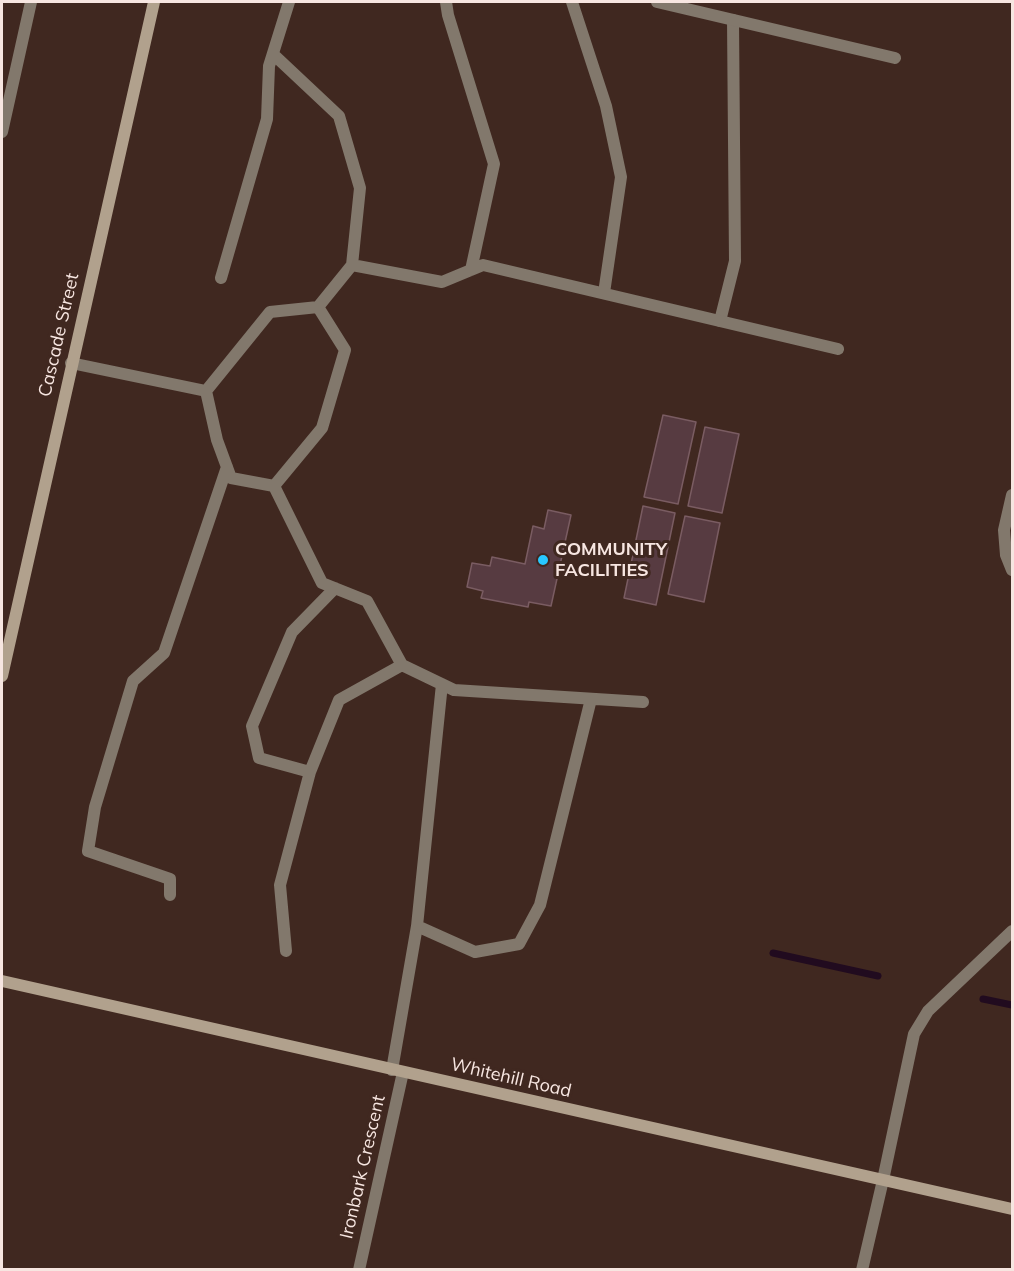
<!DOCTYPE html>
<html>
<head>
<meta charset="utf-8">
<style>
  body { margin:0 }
  #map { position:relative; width:1014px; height:1271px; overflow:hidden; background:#402820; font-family:Mulish,sans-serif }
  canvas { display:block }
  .frame { position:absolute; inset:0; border:3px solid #f7e6e1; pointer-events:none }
</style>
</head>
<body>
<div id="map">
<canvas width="1014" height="1271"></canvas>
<div class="frame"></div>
</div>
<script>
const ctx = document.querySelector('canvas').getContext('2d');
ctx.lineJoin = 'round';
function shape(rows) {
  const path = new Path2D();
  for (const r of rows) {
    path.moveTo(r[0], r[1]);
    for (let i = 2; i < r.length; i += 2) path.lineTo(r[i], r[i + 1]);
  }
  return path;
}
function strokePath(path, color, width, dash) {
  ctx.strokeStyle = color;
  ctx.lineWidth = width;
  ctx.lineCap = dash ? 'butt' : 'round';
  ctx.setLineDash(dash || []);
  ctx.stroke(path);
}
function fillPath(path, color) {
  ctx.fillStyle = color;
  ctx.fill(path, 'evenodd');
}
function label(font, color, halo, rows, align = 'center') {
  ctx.font = font + ' Mulish,sans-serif';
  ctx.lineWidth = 6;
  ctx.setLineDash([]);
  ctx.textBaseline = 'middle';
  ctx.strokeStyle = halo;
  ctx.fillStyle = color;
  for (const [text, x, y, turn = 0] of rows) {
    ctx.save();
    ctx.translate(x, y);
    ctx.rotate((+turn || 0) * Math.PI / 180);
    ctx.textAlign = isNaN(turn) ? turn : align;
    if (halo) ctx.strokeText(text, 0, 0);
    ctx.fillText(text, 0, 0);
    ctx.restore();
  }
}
strokePath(shape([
  [773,953,878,976],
  [983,999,1012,1005]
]), '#210b1f', 7);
const building = shape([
  [663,415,696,422,678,504,644,497,663,415],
  [705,427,739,434,722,513,688,506,705,427],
  [643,506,675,513,656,605,624,598,643,506],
  [548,510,571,515,551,606,529,602,528,607,481,598,483,591,467,587,472,563,490,566,492,557,525,564,533,526,544,529,548,510],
  [685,516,720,523,704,602,668,594,685,516]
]);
fillPath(building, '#573b41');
strokePath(building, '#7a5c62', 1.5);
strokePath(shape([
  [720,321,735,261,733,20],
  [862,1270,883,1180]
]), '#82786c', 12);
strokePath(shape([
  [446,2,448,15,494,164,471,270],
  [572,2,606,106,621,177,604,293],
  [657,2,895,58],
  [273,54,339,116,360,188,352,265],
  [2,132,31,2],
  [221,278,267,119,269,66,289,2],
  [318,307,352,265,442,282,483,265,838,349],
  [71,363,206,391,270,312,318,307,345,350,322,428,274,486,231,478,217,440,206,391],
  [274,486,322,583,367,601,402,665,454,690,643,702],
  [1012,495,1004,530,1006,555,1012,570],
  [310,772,259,758,252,726,292,632,335,588],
  [170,895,170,879,88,851,95,807,133,681,164,653,227,467],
  [417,926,475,952,519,944,540,905,591,699],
  [286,951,280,885,310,772,339,700,402,665],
  [392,1070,417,926,442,684],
  [883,1180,914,1034,928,1011,1012,931],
  [359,1270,403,1072]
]), '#82786c', 12);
strokePath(shape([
  [2,676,154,2],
  [2,981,1012,1209]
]), '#b1a18d', 12);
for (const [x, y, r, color] of [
  [543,560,6,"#28c8ff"]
]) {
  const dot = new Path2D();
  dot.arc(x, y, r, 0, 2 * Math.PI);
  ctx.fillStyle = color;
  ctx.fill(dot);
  strokePath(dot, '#402820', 2);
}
label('18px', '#f7e6e1', '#402820', [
  ["Cascade Street",59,335,-77],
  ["Whitehill Road",511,1078,13],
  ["Ironbark Crescent",363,1167,-77]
]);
label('bold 18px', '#f7e6e1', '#402820', [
  ["COMMUNITY",555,550],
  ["FACILITIES",555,571]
], 'left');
</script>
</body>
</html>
